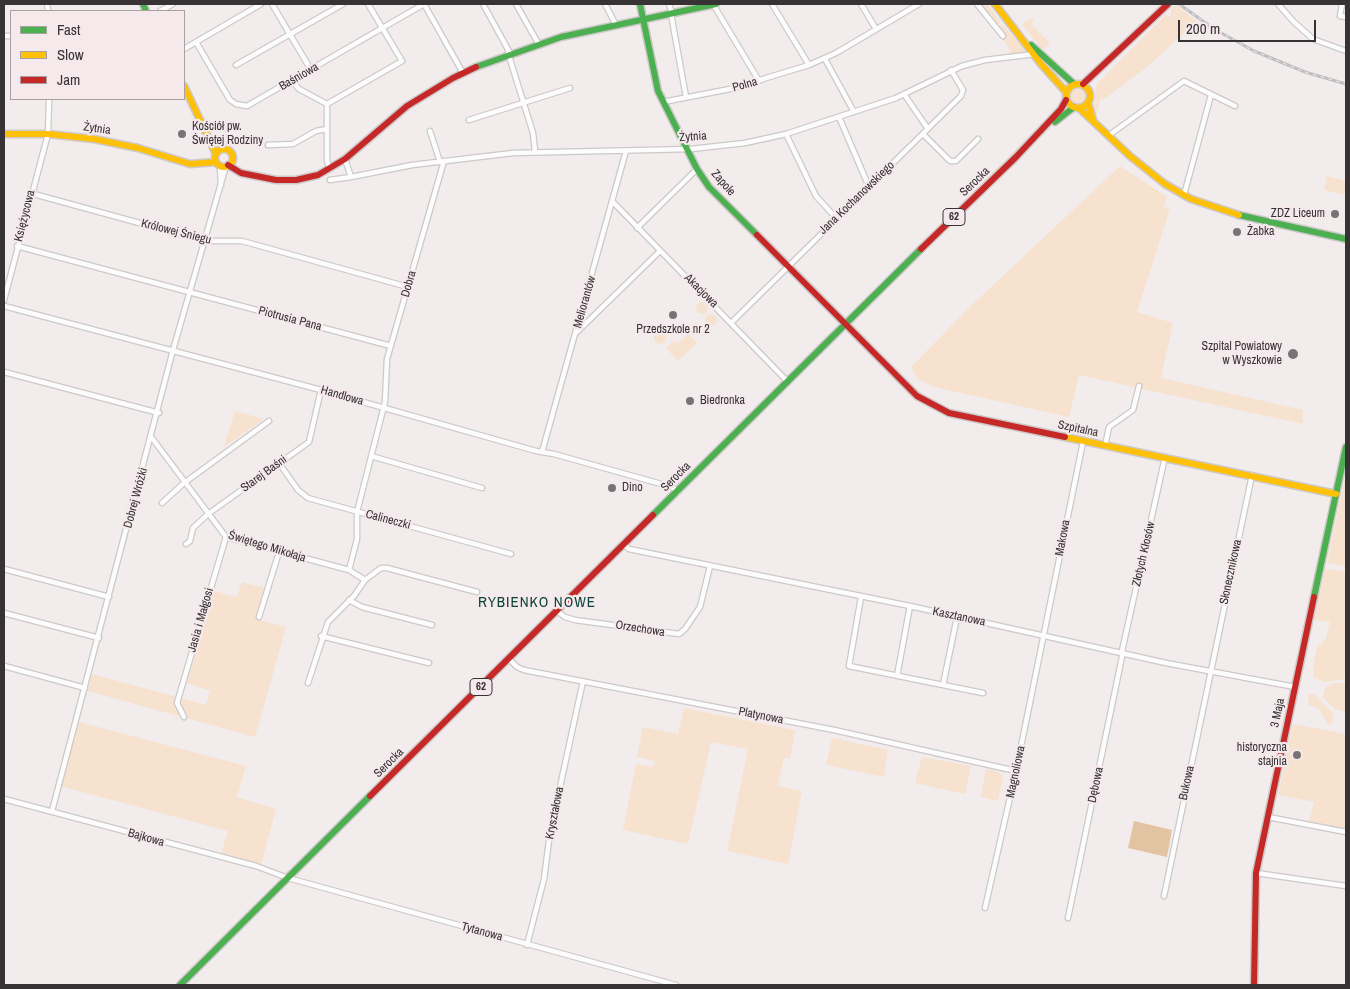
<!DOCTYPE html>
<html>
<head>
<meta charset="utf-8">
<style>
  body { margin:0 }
  #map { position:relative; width:1350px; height:989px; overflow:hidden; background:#f2eced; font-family:"Archivo Narrow",sans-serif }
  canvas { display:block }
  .frame { position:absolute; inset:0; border:5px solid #373234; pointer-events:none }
  .legend { position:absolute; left:10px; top:10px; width:175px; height:90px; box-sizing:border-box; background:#f5e9ec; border:1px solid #a9a0a2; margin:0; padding:6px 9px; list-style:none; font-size:15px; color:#373234 }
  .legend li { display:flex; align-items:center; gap:10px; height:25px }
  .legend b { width:25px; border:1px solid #a9a0a2 }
  .scale { position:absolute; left:1178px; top:20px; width:138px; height:22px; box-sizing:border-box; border:2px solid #373234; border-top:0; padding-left:6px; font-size:15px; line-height:18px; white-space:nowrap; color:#373234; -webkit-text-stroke:4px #f5e9ec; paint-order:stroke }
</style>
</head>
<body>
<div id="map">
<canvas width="1350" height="989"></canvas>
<div class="frame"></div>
<ul class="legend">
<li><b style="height:6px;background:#4caf50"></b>Fast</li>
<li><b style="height:6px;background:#ffc107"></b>Slow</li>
<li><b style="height:6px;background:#c62828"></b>Jam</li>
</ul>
<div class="scale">200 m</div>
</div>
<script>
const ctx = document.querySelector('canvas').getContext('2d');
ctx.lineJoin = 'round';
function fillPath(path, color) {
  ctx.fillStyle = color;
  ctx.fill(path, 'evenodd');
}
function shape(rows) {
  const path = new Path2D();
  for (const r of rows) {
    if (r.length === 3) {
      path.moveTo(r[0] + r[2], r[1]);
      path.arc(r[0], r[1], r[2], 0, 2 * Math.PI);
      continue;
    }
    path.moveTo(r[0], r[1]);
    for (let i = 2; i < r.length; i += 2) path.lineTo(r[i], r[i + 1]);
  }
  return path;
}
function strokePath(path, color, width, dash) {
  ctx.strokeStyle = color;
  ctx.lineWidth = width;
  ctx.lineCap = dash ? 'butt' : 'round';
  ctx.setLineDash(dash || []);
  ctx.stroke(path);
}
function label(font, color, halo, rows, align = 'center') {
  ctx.font = font + ' "Archivo Narrow",sans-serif';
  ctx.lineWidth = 4.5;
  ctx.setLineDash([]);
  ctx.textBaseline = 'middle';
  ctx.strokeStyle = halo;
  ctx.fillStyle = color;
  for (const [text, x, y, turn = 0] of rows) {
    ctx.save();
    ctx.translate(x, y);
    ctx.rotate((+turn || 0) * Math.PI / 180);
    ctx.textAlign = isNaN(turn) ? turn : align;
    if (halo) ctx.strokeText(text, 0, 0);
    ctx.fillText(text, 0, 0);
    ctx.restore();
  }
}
fillPath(shape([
  [979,4,987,4,1001,23,994,24],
  [1176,5,1197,21,1147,67,1103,100,1101,98,1096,115,1093,112,1096,85,1166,14,1171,18,1171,9],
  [1032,18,1034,21,1031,25,1036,29,1038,27,1037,30,1040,34,1043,32,1042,35,1045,38,1048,36,1046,39,1050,43,1044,49,1040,47,1022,24],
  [1003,25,1024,49,1024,54,1009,55,1010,50,1002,38,1005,36,995,26],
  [1078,95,10],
  [1054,113,1027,142,914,251,1046,119],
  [1120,166,1167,197,1163,207,1170,209,1137,312,1173,323,1161,378,1303,410,1303,424,1079,375,1069,417,934,387,918,379,911,367,972,305],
  [1327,176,1346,181,1346,195,1324,190],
  [702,308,6],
  [711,320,6],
  [660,338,6],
  [688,334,697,343,678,361,666,348,675,340,678,343],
  [235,411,264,419,224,447],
  [1346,473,1346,566,1327,563],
  [1325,569,1346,572,1346,670,1344,679,1325,682,1314,678,1313,666,1317,648,1326,639,1330,622,1314,620],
  [242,582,265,588,256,619,286,627,255,737,88,691,92,674,206,705,210,691,187,683,214,591,237,597],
  [1333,683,1346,683,1346,712,1334,709,1323,697,1325,688],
  [1309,694,1315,695,1333,713,1332,724,1327,725,1327,722,1318,708,1308,705],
  [684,708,795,730,790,758,784,758,778,786,802,791,788,864,727,851,748,749,711,742,688,844,623,830,636,764,653,767,655,761,637,757,643,727,678,734],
  [79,722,246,766,237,797,276,809,261,865,221,854,228,831,60,786],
  [1293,724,1346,734,1346,829,1309,823,1314,802,1278,795],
  [832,738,888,750,884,777,826,765],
  [922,757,971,766,965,794,915,783],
  [986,769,999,772,1003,777,998,801,981,797]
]), '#f6e2ce');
fillPath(shape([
  [1134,821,1172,830,1167,857,1128,848]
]), '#e3c4a2');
const street = shape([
  [47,4,48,11],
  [272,4,311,70],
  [424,4,463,73],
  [483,4,510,53],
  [516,4,538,43],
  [605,4,616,25],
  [669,4,672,14],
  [713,4,759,81],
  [772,4,809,65],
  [861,4,876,29],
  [977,4,1003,36],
  [1278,4,1294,22,1313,39,1346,51],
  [1342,4,1340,16,1346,17],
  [160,11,173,4],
  [671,14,686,97],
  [4,36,11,36],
  [196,42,230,100,236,104,247,106,424,4],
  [184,49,261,4],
  [508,53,533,133,535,151],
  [825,59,854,112],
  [236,65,343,4],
  [292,81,299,89,327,104,402,61,368,4],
  [904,94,928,129],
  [663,102,730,89,809,65,836,53,919,4],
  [327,104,327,161,330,169],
  [839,117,869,187],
  [469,120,570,88],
  [430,131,440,162],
  [786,134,816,196,836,218],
  [923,134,950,161,956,161,978,139],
  [1108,136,1184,81,1235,106],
  [268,145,293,144,316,131,327,129],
  [345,159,351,177,412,165,513,153,691,149,745,143,786,134,896,98,962,66,985,60,1035,54],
  [220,166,221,185],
  [330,180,351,177],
  [30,193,205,241,242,241,408,287],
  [1184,195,1211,95],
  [613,202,787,381],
  [637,228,697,169],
  [17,246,391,346],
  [4,300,48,134,49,99],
  [4,306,321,390,536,451,554,454,672,487,678,492],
  [732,322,961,96,963,90,951,70],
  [577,332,660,251],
  [4,372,159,413],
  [152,438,226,537,349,570,365,580],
  [1105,446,1109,427,1133,410,1139,386],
  [542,452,626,151],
  [371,456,482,488],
  [279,463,298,490,308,498,511,554],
  [162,503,184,483,269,421],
  [186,544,190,541,193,528,208,514,309,442,321,390],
  [624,545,629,549,910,606,1166,663,1295,687],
  [4,569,109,597],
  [349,570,357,539,357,512,385,402,387,359,444,161],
  [365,580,381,568,387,568,477,592],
  [861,597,849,666,943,685],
  [349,600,362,607,432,625],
  [557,611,565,617,575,620,679,634,685,629,700,607,710,566],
  [4,613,99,638],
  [259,617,279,552],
  [957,617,943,685,983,693],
  [321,636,429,663],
  [1122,651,1165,457],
  [509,659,517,667,524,670,834,730,1016,771],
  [4,666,85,688],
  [897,676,910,606],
  [308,683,328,622,354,596,365,580],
  [184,717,177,703,226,537],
  [4,799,256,866,288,878,676,985],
  [52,811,173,350,226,166],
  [1268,817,1346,832],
  [1256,873,1346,886],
  [1164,896,1252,475],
  [985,908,1016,771,1083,442],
  [1068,918,1123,652],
  [527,945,544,879,550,833,583,681]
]);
const fast = shape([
  [143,4,146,11],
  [640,4,658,91,697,169,709,187,757,235],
  [1031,45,1074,84],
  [476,67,561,37,716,4],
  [1055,122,1074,107],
  [1239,215,1346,239],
  [653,515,921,249],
  [1314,597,1346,447],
  [180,985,370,796]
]);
const slow = shape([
  [995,4,1041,64,1066,92],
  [1078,96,12],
  [184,86,216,154],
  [1088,103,1093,120],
  [1079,108,1130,156,1165,184,1191,199,1239,215],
  [4,134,48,134,94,139,138,148,190,164,216,162],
  [224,158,9],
  [1065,437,1336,494]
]);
const jam = shape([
  [1083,84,1168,4],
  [228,165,241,173,276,180,296,180,318,175,345,159,407,106,453,78,476,67],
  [757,235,917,396,949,413,1065,437],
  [921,249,1016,157,1061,109,1066,100],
  [370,796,653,515],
  [1254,985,1256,873,1314,597]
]);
strokePath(street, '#cdc9c9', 7);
strokePath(fast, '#cdc9c9', 9);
strokePath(slow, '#cdc9c9', 9);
strokePath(jam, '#cdc9c9', 9);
strokePath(street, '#fdfcfc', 4.5);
strokePath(fast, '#4caf50', 6);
strokePath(slow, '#ffc107', 6);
strokePath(jam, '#c62828', 6);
const rail = shape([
  [1179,4,1214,29,1254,51,1305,72,1346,84]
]);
strokePath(rail, '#bfbebe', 3);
strokePath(rail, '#f5e9ec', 1, [4]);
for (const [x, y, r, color] of [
  [182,134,5,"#787375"],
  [1335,214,5,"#787375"],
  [1237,232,5,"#787375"],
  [673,315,5,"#787375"],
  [1293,354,6,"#787375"],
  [690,401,5,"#787375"],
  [612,488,5,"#787375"],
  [1297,755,5,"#787375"]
]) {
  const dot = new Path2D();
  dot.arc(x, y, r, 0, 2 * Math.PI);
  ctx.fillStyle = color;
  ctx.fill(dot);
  strokePath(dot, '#f5e9ec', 2);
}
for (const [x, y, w] of [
  [954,217,22],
  [481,687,22]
]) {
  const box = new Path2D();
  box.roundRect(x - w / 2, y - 8.5, w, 17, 4);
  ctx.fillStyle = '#f5e9ec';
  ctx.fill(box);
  strokePath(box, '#373234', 1);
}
label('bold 11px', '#373234', null, [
  ["62",954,217],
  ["62",481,687]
]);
label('12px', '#373234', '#f5e9ec', [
  ["Baśniowa",299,77,-30],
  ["Polna",745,85,-16],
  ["Żytnia",97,129,8],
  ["Żytnia",693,137,-4],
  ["Serocka",975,182,-44],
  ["Zapole",723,183,49],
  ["Jana Kochanowskiego",857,198,-44],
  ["Księżycowa",25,216,-76],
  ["Królowej Śniegu",176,232,14],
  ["Dobra",409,284,-74],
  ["Akacjowa",701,291,45],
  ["Meliorantów",585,302,-74],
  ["Piotrusia Pana",290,319,15],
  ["Handlowa",342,396,16],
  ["Szpitalna",1078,429,12],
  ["Starej Baśni",264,474,-36],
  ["Serocka",676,477,-45],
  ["Dobrej Wróżki",136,498,-75],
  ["Calineczki",388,520,15],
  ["Makowa",1063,538,-79],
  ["Świętego Mikołaja",267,547,17],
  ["Złotych Kłosów",1144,554,-77],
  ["Słonecznikowa",1231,572,-78],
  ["Kasztanowa",959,617,12],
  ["Jasia i Małgosi",201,620,-74],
  ["Orzechowa",640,629,9],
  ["3 Maja",1278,713,-78],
  ["Platynowa",761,716,11],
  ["Serocka",389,763,-45],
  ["Magnoliowa",1016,772,-78],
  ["Bukowa",1187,783,-78],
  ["Dębowa",1096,785,-78],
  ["Kryształowa",555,813,-79],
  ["Bajkowa",146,838,16],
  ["Tytanowa",482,932,15]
]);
label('12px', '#373234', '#f5e9ec', [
  ["Kościół pw.",192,127],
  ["Świętej Rodziny",192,141],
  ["ZDZ Liceum",1325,214,"right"],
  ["Żabka",1247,232],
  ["Przedszkole nr 2",673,330,"center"],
  ["Szpital Powiatowy",1282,347,"right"],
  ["w Wyszkowie",1282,361,"right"],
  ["Biedronka",700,401],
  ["Dino",622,488],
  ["historyczna",1287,748,"right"],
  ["stajnia",1287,762,"right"]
], 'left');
ctx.letterSpacing = '1px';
label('15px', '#0b4438', '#f5e9ec', [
  ["RYBIENKO NOWE",537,603]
]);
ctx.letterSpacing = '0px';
</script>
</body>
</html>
